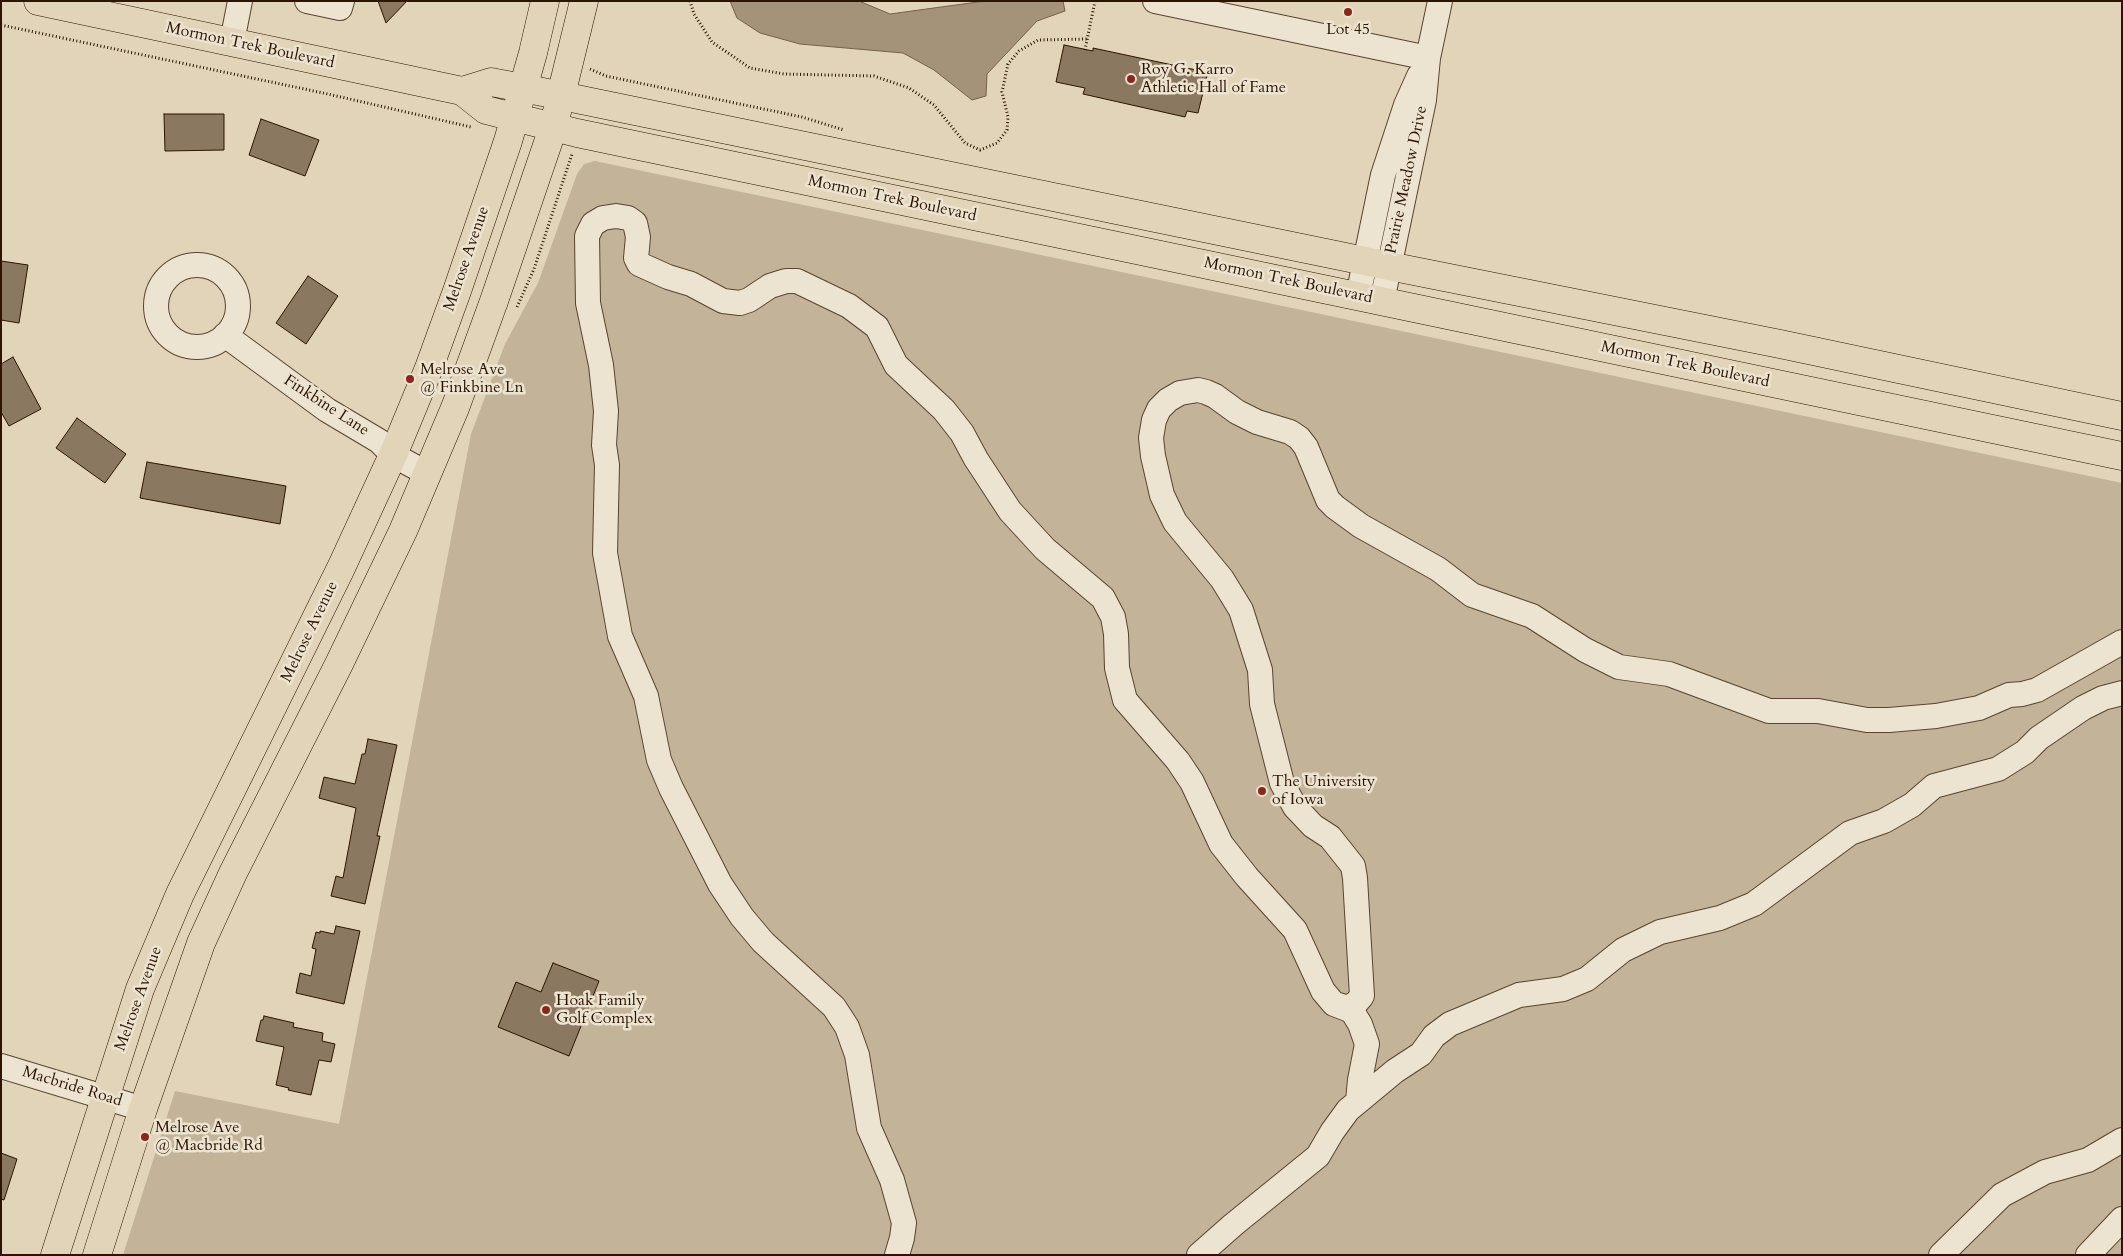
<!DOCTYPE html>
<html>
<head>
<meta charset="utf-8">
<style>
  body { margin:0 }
  #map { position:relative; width:2123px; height:1256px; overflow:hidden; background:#e1d4b8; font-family:Cardo,serif }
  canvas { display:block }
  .frame { position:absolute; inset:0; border:2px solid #2d1400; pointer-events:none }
</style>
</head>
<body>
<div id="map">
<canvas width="2123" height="1256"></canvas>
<div class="frame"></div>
</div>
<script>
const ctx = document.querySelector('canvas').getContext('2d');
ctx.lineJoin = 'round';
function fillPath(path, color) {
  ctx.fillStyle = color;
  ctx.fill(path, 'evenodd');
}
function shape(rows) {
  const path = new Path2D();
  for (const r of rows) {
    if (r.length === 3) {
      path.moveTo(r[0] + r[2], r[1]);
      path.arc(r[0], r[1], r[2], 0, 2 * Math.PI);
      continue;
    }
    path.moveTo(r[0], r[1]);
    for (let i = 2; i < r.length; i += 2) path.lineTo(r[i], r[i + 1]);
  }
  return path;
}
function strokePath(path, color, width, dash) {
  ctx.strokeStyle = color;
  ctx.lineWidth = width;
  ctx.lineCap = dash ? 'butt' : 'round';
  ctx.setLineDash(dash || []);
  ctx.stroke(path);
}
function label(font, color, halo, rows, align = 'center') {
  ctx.font = font + ' Cardo,serif';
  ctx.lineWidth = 5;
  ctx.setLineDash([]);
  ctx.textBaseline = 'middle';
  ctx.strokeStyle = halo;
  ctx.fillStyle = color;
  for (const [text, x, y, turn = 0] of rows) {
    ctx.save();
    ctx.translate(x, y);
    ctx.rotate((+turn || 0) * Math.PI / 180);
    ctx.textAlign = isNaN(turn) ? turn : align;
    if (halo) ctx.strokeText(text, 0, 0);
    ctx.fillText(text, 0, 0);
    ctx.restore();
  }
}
fillPath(shape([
  [595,161,2122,483,2122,1255,123,1255,175,1091,339,1124,471,434,505,344,538,283,577,174,584,164]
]), '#c2b399');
const water = shape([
  [730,1,859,1,890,14,985,1,1063,1,1065,11,1037,21,987,74,986,96,972,100,934,70,903,53,800,44,760,33,737,18,730,1]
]);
fillPath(water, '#a49379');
strokePath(water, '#746049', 1);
const building = shape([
  [378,1,407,1,386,23,378,1],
  [1064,45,1093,51,1093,48,1196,70,1195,74,1207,76,1198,113,1187,111,1185,117,1083,94,1085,88,1056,82,1064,45],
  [164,114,224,114,224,150,165,151,164,114],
  [261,119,319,140,305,176,249,155,261,119],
  [1,261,28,265,19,323,1,320,1,261],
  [308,276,338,296,306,344,276,323,308,276],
  [13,357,41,409,9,426,1,412,1,364,13,357],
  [77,418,126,454,105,483,56,448,77,418],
  [147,462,286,486,280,524,140,498,147,462],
  [368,739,397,745,377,836,380,836,365,904,331,896,336,876,343,878,356,808,319,798,324,777,355,784,362,754,365,754,368,739],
  [336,926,360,931,344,1004,296,993,300,973,311,976,316,949,312,948,316,932,320,933,320,931,334,934,336,926],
  [553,963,599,981,569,1056,498,1027,516,982,541,992,553,963],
  [264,1016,294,1023,293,1027,323,1033,322,1041,335,1044,331,1062,319,1060,311,1095,288,1090,289,1088,276,1085,284,1047,256,1041,261,1020,263,1020,264,1016],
  [1,1153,17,1159,4,1200,1,1199,1,1153]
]);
fillPath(building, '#8b7860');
strokePath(building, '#2d1400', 1);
const minor = shape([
  [307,1,340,8,342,1],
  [1155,1,1428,58],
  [232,42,240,1],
  [197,306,41],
  [1358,296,1383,175,1406,105,1419,76],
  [1382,301,1424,100,1428,58,1440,1],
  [225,335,327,410,379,441,393,455,428,474],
  [1335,1004,1348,1008,1356,1003,1362,996,1355,878,1353,866,1330,837,1313,826,1295,807,1282,783,1262,704,1260,670,1241,610,1222,579,1175,522,1162,495,1153,456,1151,438,1154,420,1159,409,1168,400,1180,393,1198,390,1206,392,1215,396,1237,412,1257,422,1290,432,1299,438,1306,447,1328,500,1335,507,1361,526,1438,569,1472,595,1532,616,1585,650,1619,667,1669,674,1769,711,1818,711,1867,720,1889,720,1936,716,1979,708,2009,695,2022,694,2037,690,2122,642],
  [1,1066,143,1109],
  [897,1255,902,1238,904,1223,892,1180,869,1128,857,1055,847,1027,834,1007,763,942,742,917,720,884,671,788,659,760,646,696,620,636,605,553,607,465,604,445,606,411,601,365,588,303,587,236,593,224,603,218,616,216,628,218,635,223,638,237,636,258,639,264,668,277,691,284,723,301,740,303,749,300,770,286,786,281,797,281,849,306,877,327,896,365,944,410,962,433,976,459,1010,511,1045,549,1103,598,1113,617,1116,634,1117,668,1125,700,1178,761,1192,782,1221,844,1247,877,1295,930,1323,991,1334,1004,1352,1011,1360,1024,1367,1044,1360,1080,1358,1101],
  [1199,1255,1233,1225,1318,1156,1332,1132,1348,1110,1395,1071,1421,1054,1434,1036,1450,1024,1519,995,1563,989,1587,979,1623,950,1660,932,1720,918,1754,904,1850,833,1884,821,1912,805,1934,786,1998,769,2025,752,2039,738,2083,708,2103,698,2122,693],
  [1941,1255,2002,1195,2045,1172,2088,1160,2122,1140],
  [2088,1255,2122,1219]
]);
const major = shape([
  [38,1,462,91,486,110,577,133,2122,456],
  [462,91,491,82,523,88,1389,266,1780,344,2122,416],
  [55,1255,140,989,180,894,341,568,393,455,429,368,457,291,508,141,533,53,545,1],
  [97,1255,143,1109,201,943,233,873,339,664,403,531,455,408,494,301,553,128,584,1]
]);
strokePath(minor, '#5a442e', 26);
strokePath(major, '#2d1400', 29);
strokePath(shape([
  [690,1,694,14,712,42,750,68,784,74,874,76,909,88,934,105,965,143,980,150,997,143,1007,130,1008,117,1002,92,1008,64,1019,51,1038,40,1087,39],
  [1,25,328,94,471,127],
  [1085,50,1095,1],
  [590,69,606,76,802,117,844,130],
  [517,307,534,269,572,154]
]), '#2d1400', 3, [1, 2.5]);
strokePath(minor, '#ece3d1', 24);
strokePath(major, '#e1d4b8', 28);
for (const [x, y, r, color] of [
  [1348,12,5,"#8f2418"],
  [1131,79,5,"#8f2418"],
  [410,379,5,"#8f2418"],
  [1262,791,5,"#8f2418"],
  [546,1010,5,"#8f2418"],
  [145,1137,5,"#8f2418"]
]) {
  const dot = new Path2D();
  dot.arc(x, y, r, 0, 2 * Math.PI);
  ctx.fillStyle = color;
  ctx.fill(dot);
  strokePath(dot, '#ece3d1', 2);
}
label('16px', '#2d1400', '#ece3d1', [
  ["Lot 45",1348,30,"center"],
  ["Roy G. Karro",1141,70],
  ["Athletic Hall of Fame",1141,88],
  ["Melrose Ave",420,370],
  ["@ Finkbine Ln",420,388],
  ["The University",1272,782],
  ["of Iowa",1272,800],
  ["Hoak Family",556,1001],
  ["Golf Complex",556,1019],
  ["Melrose Ave",155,1128],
  ["@ Macbride Rd",155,1146]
], 'left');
label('16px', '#2d1400', '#ece3d1', [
  ["Mormon Trek Boulevard",250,46,12],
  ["Prairie Meadow Drive",1407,180,-78],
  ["Mormon Trek Boulevard",892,199,12],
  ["Melrose Avenue",467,259,-71],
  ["Mormon Trek Boulevard",1288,281,12],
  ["Mormon Trek Boulevard",1685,365,12],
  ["Finkbine Lane",326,406,33],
  ["Melrose Avenue",310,632,-64],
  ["Melrose Avenue",139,999,-70],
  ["Macbride Road",72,1087,17]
]);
</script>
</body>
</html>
